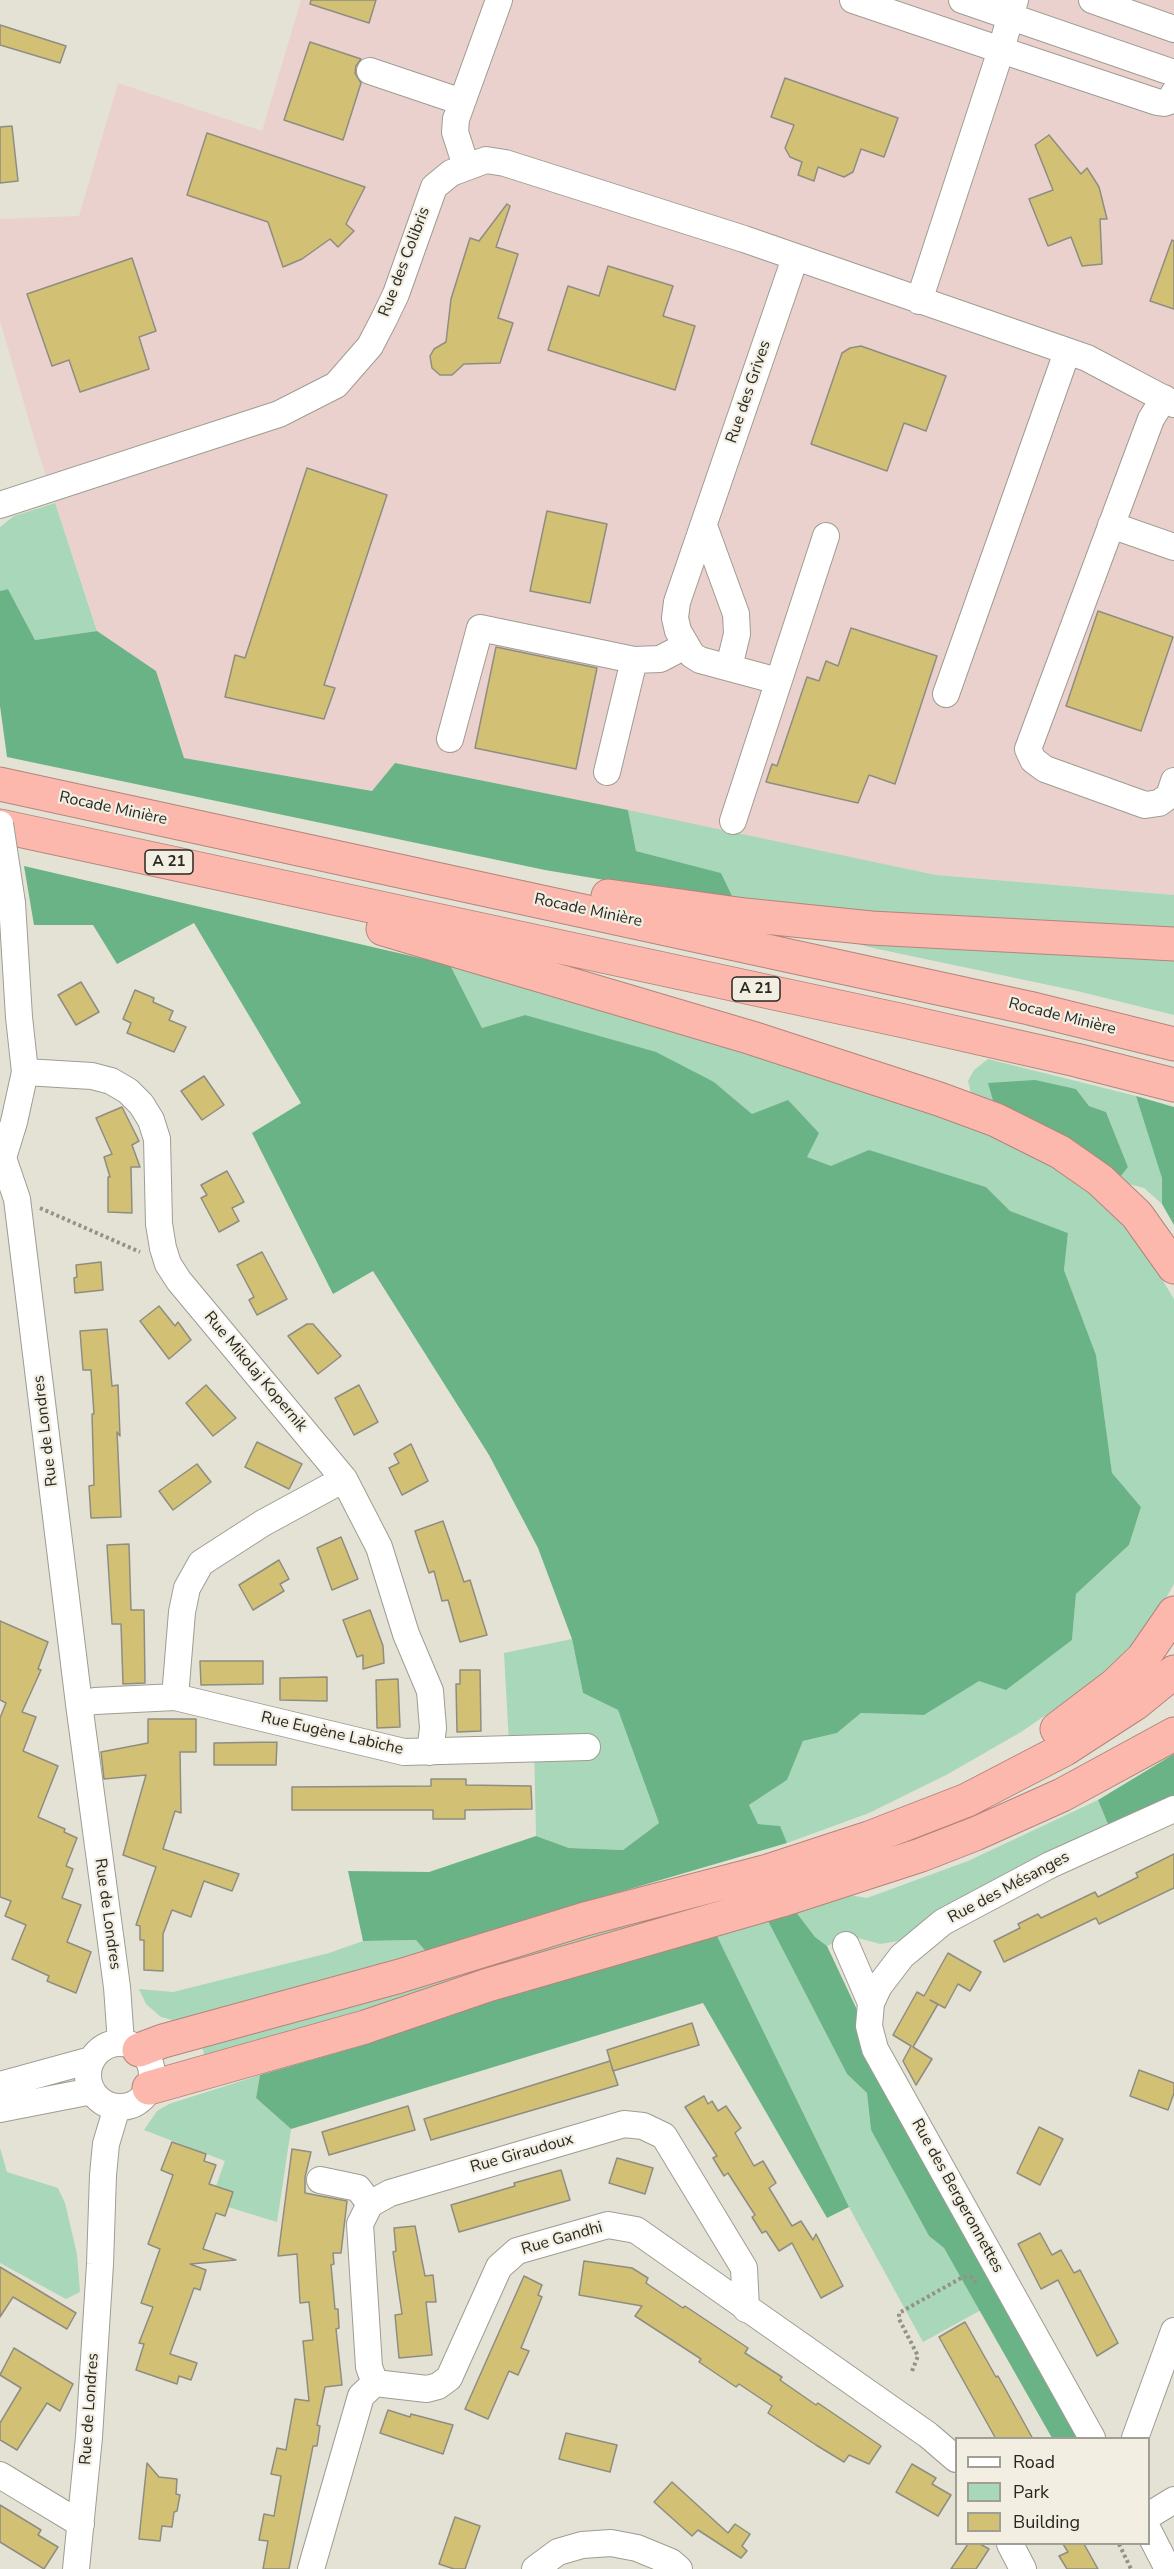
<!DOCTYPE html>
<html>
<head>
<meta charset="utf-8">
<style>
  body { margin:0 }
  #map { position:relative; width:1174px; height:2569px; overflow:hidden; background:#e4e2d5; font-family:"Nunito Sans",sans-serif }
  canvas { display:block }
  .legend { position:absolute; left:955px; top:2437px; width:195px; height:108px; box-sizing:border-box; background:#f2efe2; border:2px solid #a19f95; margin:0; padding:8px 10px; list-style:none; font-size:18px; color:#282722 }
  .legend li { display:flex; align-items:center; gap:12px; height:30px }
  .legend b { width:30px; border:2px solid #a19f95 }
</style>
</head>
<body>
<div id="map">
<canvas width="1174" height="2569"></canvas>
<ul class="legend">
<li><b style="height:8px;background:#fff"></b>Road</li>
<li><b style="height:16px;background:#a9d7b9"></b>Park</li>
<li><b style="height:16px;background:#d2c175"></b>Building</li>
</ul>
</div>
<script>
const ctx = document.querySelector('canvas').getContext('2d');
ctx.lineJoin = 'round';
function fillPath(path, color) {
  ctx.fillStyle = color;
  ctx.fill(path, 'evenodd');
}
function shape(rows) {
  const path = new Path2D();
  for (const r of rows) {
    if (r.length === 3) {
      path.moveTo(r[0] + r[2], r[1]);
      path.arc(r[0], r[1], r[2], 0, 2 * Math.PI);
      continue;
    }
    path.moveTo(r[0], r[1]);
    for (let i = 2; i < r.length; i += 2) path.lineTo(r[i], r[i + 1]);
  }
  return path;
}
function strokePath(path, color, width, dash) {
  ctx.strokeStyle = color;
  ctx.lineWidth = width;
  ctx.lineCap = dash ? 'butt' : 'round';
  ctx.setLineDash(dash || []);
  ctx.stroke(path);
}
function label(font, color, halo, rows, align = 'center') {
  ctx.font = font + ' "Nunito Sans",sans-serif';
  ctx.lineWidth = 4.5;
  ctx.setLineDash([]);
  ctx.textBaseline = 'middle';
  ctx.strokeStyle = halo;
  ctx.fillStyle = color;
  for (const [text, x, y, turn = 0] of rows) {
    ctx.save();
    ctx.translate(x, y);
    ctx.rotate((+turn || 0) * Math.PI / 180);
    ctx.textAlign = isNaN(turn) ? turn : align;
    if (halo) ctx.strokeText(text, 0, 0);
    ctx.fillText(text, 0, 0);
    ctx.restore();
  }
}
fillPath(shape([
  [301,0,1174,0,1174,895,936,875,396,763,372,791,137,750,39,455,0,321,0,219,79,216,118,83,262,131]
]), '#ebd1cd');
fillPath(shape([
  [55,503,97,631,35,640,8,589,0,591,0,527,14,516],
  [628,810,936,875,1174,895,1174,932,978,921,735,902,721,873,636,851],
  [804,930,1174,951,1174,1015,1077,991,873,948],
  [450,965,959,1114,1093,1189,1133,1232,1174,1299,1174,1584,1157,1613,1128,1650,1093,1683,1021,1732,948,1774,869,1813,787,1843,779,1826,758,1824,749,1805,787,1780,803,1741,837,1733,861,1713,924,1715,979,1680,1006,1689,1072,1640,1076,1594,1129,1545,1141,1507,1112,1474,1096,1355,1064,1270,1068,1233,1009,1211,986,1187,870,1151,831,1167,806,1157,819,1132,752,1114,714,1082,525,1015,482,1028],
  [988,1059,1136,1096,1163,1178,1162,1204,1144,1188,1117,1181,1128,1167,1106,1112,1089,1106,1076,1089,989,1083,996,1111,973,1101,968,1081,974,1070],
  [572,1639,583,1693,618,1710,659,1823,623,1850,569,1848,536,1836,534,1742,509,1743,504,1653],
  [1098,1800,1110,1829,904,1940,880,1944,851,1936,827,1946,815,1937,796,1912,850,1895,867,1898,968,1861],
  [700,1901,705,1912,206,2062,201,2042],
  [768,1921,847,2074,867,2093,871,2130,929,2236,944,2248,981,2310,923,2342,849,2207,717,1936],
  [416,1940,429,1955,179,2022,161,2017,146,2004,139,1989,173,1992,329,1953,363,1941],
  [260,2075,256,2098,291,2129,277,2222,228,2207,233,2193,216,2186,225,2161,144,2130,157,2111,169,2104],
  [0,2148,7,2172,58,2188,65,2203,77,2254,80,2292,66,2299,0,2263]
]), '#a9d7b9');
fillPath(shape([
  [8,589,35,640,97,631,156,671,184,758,372,791,395,763,628,810,636,851,721,873,735,902,545,870,7,757,0,706,0,591],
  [24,866,450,965,482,1028,525,1015,656,1052,714,1082,752,1114,788,1100,819,1133,807,1157,831,1166,869,1150,986,1187,1010,1211,1068,1233,1064,1270,1096,1355,1112,1473,1141,1507,1129,1545,1076,1594,1072,1640,1006,1690,979,1681,924,1715,861,1713,837,1733,803,1741,787,1780,749,1805,758,1824,780,1826,787,1843,589,1901,429,1955,416,1940,363,1941,348,1871,429,1872,536,1836,569,1848,623,1850,659,1823,618,1710,583,1693,572,1639,538,1548,489,1455,373,1271,333,1294,252,1133,301,1103,194,923,117,964,93,925,34,925],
  [1035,1080,1076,1089,1089,1106,1106,1112,1128,1167,1117,1181,996,1111,988,1083],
  [1136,1096,1174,1107,1174,1225,1162,1204,1162,1178],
  [1174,1754,1174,1799,1110,1829,1098,1800],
  [796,1912,815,1937,827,1946,859,2014,1081,2438,1052,2438,944,2248,929,2236,871,2130,867,2093,847,2074,768,1921],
  [717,1936,849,2207,827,2218,703,2003,291,2129,256,2098,260,2075,367,2044,493,1999]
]), '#6ab387');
const building = shape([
  [311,0,376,0,369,23,310,4,311,0],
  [0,25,66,46,60,63,0,45,0,25],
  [310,42,361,59,356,66,355,73,361,83,343,140,284,120,310,42],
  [785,78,898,118,884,157,861,149,853,172,844,177,818,167,814,181,798,175,802,162,790,157,785,148,794,125,771,117,785,78],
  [12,126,18,181,0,183,0,127,12,126],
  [207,133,365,187,346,224,354,231,338,247,330,239,302,259,283,267,268,222,187,195,207,133],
  [1049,135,1081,174,1087,168,1099,187,1107,219,1100,219,1102,264,1082,266,1071,237,1048,246,1029,199,1053,190,1035,145,1049,135],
  [507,204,510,206,496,247,518,254,498,318,513,323,500,363,464,364,452,375,440,375,432,368,430,356,434,349,446,342,451,299,470,238,479,241,507,204],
  [1172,240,1174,241,1174,309,1150,301,1172,240],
  [132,258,156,331,139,337,149,369,80,392,69,360,52,366,27,294,132,258],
  [608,266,673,286,663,316,695,326,675,390,548,350,568,286,599,296,608,266],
  [861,346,946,376,926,431,904,423,887,471,811,444,842,353,850,348,861,346],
  [307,468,387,495,324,685,335,688,324,719,225,697,235,655,245,658,307,468],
  [547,511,607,524,590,603,530,591,547,511],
  [1098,611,1173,637,1141,731,1066,706,1098,611],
  [851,628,937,656,895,784,869,775,858,803,766,782,772,764,777,766,807,677,819,681,826,661,838,666,851,628],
  [496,647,597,668,576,769,475,748,496,647],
  [81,982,99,1012,76,1025,58,995,81,982],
  [135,990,154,998,153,1002,173,1011,169,1020,186,1027,174,1052,127,1033,131,1023,123,1019,135,990],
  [204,1076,224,1105,202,1120,181,1091,204,1076],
  [122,1107,139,1141,132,1145,140,1167,131,1167,132,1213,108,1212,108,1177,110,1177,104,1157,112,1154,96,1118,122,1107],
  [227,1171,244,1202,232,1208,239,1221,219,1232,201,1198,207,1195,201,1185,227,1171],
  [262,1252,287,1299,257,1315,249,1300,254,1297,237,1265,262,1252],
  [101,1262,103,1290,75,1293,74,1278,77,1277,76,1265,101,1262],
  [159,1306,175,1326,178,1322,191,1340,169,1359,140,1321,159,1306],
  [307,1324,313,1324,341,1356,318,1374,288,1336,307,1324],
  [107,1329,112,1386,118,1385,120,1436,117,1432,121,1517,91,1518,89,1486,94,1485,92,1414,94,1414,91,1370,83,1370,80,1331,107,1329],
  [206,1385,236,1418,213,1436,186,1403,206,1385],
  [359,1385,378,1422,354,1435,335,1398,359,1385],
  [257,1442,302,1464,289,1489,245,1467,257,1442],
  [411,1444,428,1481,402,1495,389,1468,399,1463,394,1454,411,1444],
  [197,1464,211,1482,173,1510,159,1491,197,1464],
  [443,1521,464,1582,470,1580,487,1635,460,1642,448,1600,442,1601,434,1571,429,1573,415,1531,443,1521],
  [341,1537,358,1579,332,1590,317,1548,341,1537],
  [129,1544,131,1610,144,1610,145,1683,123,1684,121,1624,112,1624,107,1545,129,1544],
  [279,1560,289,1579,280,1584,284,1591,253,1610,239,1585,279,1560],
  [370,1610,383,1646,384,1663,363,1669,363,1655,357,1657,343,1620,370,1610],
  [0,1621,48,1642,38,1669,41,1670,22,1712,36,1717,23,1751,58,1766,38,1817,65,1829,64,1832,77,1838,66,1866,73,1869,62,1898,81,1905,67,1942,91,1952,76,1993,47,1981,49,1976,12,1959,26,1925,5,1916,11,1901,0,1897,0,1718,6,1703,0,1700,0,1621],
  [200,1661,263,1661,263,1684,201,1685,200,1661],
  [460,1670,480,1670,481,1731,457,1732,456,1684,460,1684,460,1670],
  [327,1677,327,1701,280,1700,280,1678,327,1677],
  [398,1679,400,1727,377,1728,376,1680,398,1679],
  [148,1719,196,1719,196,1752,180,1752,181,1813,175,1811,163,1849,239,1874,232,1891,204,1881,191,1917,172,1910,163,1934,163,1971,144,1970,144,1940,140,1940,140,1926,136,1925,156,1867,123,1855,146,1775,104,1779,101,1752,148,1743,148,1719],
  [277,1742,276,1765,214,1765,214,1743,277,1742],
  [431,1779,466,1779,466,1785,531,1786,532,1809,465,1810,465,1819,433,1819,433,1810,292,1810,292,1787,431,1786,431,1779],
  [1174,1854,1174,1888,1099,1924,1096,1918,1004,1962,994,1941,1020,1928,1018,1924,1038,1914,1041,1918,1095,1892,1098,1897,1138,1877,1136,1873,1174,1854],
  [948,1953,981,1972,970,1991,958,1984,945,2008,930,2000,938,2004,913,2047,932,2059,916,2085,903,2061,911,2046,893,2035,917,1992,924,1996,948,1953],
  [692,2023,699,2045,613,2071,607,2050,692,2023],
  [610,2061,618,2085,431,2140,424,2119,610,2061],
  [1139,2070,1174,2083,1174,2093,1168,2110,1130,2096,1139,2070],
  [704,2096,708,2104,712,2101,718,2111,726,2106,741,2128,735,2133,754,2166,763,2161,776,2183,769,2188,792,2226,801,2221,813,2240,816,2234,843,2286,821,2298,792,2243,779,2251,766,2231,762,2233,752,2217,755,2215,728,2173,724,2176,713,2158,717,2156,685,2107,704,2096],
  [408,2106,415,2130,329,2155,322,2132,408,2106],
  [1039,2127,1063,2139,1040,2185,1017,2173,1039,2127],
  [172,2142,206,2154,204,2161,216,2165,209,2184,233,2192,225,2216,216,2213,203,2249,236,2260,190,2264,206,2270,200,2290,194,2288,170,2354,197,2363,191,2380,179,2376,177,2384,136,2370,144,2344,139,2343,153,2307,141,2303,160,2249,148,2244,173,2175,161,2170,172,2142],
  [292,2149,311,2152,305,2177,305,2193,347,2201,341,2253,333,2253,334,2264,331,2265,335,2309,338,2309,339,2328,336,2329,342,2385,325,2387,317,2425,320,2426,317,2446,313,2446,289,2569,263,2569,268,2541,259,2540,264,2514,274,2516,281,2476,271,2474,277,2448,286,2450,295,2399,309,2401,303,2341,313,2340,309,2302,300,2303,297,2254,278,2256,292,2149],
  [617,2158,653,2168,645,2194,609,2183,617,2158],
  [561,2170,570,2200,459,2232,451,2205,515,2186,514,2183,561,2170],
  [415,2226,425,2276,433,2275,436,2302,426,2302,432,2355,399,2358,395,2315,402,2314,393,2252,396,2251,394,2228,415,2226],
  [1040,2233,1052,2255,1061,2250,1074,2273,1080,2270,1118,2343,1097,2356,1058,2280,1041,2289,1018,2244,1040,2233],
  [584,2261,632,2268,648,2278,646,2283,683,2308,685,2306,748,2348,745,2353,782,2377,780,2380,816,2405,818,2403,881,2446,869,2464,849,2455,844,2462,816,2445,768,2413,772,2406,739,2384,736,2387,699,2362,701,2359,635,2316,642,2306,579,2295,584,2261],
  [0,2267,76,2313,67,2329,13,2297,0,2317,0,2267],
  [524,2276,542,2285,538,2295,542,2297,521,2348,529,2351,518,2375,509,2371,488,2419,465,2409,524,2276],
  [965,2322,996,2377,998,2376,1033,2439,996,2439,939,2337,965,2322],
  [14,2348,73,2384,60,2411,47,2403,17,2450,0,2440,0,2423,21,2388,0,2375,14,2348],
  [388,2410,410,2417,411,2414,453,2425,443,2454,380,2433,388,2410],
  [566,2433,617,2445,610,2472,559,2459,566,2433],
  [147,2463,159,2477,177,2479,176,2494,180,2495,177,2511,174,2512,172,2527,162,2526,160,2541,139,2539,147,2463],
  [912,2464,936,2478,932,2484,951,2495,938,2516,896,2492,912,2464],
  [672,2482,728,2533,735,2524,750,2534,742,2546,747,2551,741,2558,698,2530,692,2536,654,2502,672,2482],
  [0,2505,41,2530,38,2535,58,2547,44,2569,0,2542,0,2505],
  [455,2517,480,2526,465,2569,454,2569,439,2564,455,2517],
  [968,2544,980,2544,989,2549,976,2569,951,2569,968,2544],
  [1063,2544,1084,2544,1098,2569,1067,2569,1059,2556,1068,2552,1063,2544]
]);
fillPath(building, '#d2c175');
strokePath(building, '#8f8d81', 1.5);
const minor = shape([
  [853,0,1001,50,919,301],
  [962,0,1174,73],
  [1015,0,1001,50,1157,102,1164,103,1170,101,1174,93],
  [1092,0,1174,29],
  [370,71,462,102],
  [466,166,455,132,456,119,499,0],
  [1164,398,1151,419,1028,749,1033,760,1045,769,1145,805,1159,803,1169,796,1174,781],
  [0,505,279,414,336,385,370,346,384,319,396,294,434,187,451,173,486,160,505,163,744,239,1087,358,1174,404],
  [1111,525,1174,547],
  [704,526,736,614,737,634,729,667],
  [778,681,700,660,692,655,678,631,675,618,677,602,795,258],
  [946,694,1067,352],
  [450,739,480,628,634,660,660,659,685,646],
  [607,772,634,660],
  [733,821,826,536],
  [12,903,19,1017,25,1072,14,1122,3,1158,17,1199,79,1704,117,1987,121,2043],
  [25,1072,92,1076,111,1081,128,1091,141,1104,151,1120,157,1139,159,1224,163,1248,168,1264,179,1281,344,1479,379,1547,406,1634,430,1691,433,1728,430,1752],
  [175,1697,182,1612,187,1588,201,1563,263,1523,344,1479],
  [79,1704,95,1701,175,1697,404,1752,587,1747],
  [846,1945,871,2003,869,2026,875,2049,1092,2438],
  [871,2003,879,1986,902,1956,943,1922,1050,1865,1174,1809],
  [120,2075,32],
  [0,2085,91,2060],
  [0,2109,92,2091],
  [320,2180,358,2188,370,2204],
  [375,2383,369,2367,360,2224,370,2204,390,2193,624,2124,643,2126,664,2136,744,2268,746,2309],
  [1135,2438,1174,2331],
  [0,2475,81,2524],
  [1148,2516,1174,2500],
  [1148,2530,1168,2569],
  [1010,2544,1023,2569],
  [76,2569,89,2437,100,2264,103,2175,106,2144,117,2107],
  [311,2569,361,2396,375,2383,427,2389,438,2386,449,2378,499,2267,517,2251,608,2225,636,2230,928,2435,956,2459],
  [535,2569,558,2552,582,2545,611,2543,637,2548,671,2562,679,2569]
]);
const highway = shape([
  [0,784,1029,1008,1174,1044],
  [0,826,904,1021,1076,1060,1174,1085],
  [608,896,745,915,871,928,1174,944],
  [383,929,752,1038,939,1099,996,1120,1060,1152,1100,1180,1137,1215,1174,1267],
  [1057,1729,1115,1685,1143,1658,1174,1613],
  [139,2050,163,2041,400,1976,585,1919,768,1871,869,1838,967,1800,1065,1749,1136,1703,1174,1672],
  [149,2088,365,2027,488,1985,782,1900,921,1855,975,1834,1062,1795,1174,1734]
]);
strokePath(minor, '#9f9c91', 28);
strokePath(highway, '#b2857c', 35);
strokePath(shape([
  [40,1208,140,1252],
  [912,2371,918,2356,899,2319,899,2313,963,2277,971,2277,977,2284],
  [1119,2544,1131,2569]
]), '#939288', 4, [3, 3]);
strokePath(minor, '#fff', 26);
strokePath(highway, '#fcb8ad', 33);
const minorBridge = shape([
  [0,824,12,903]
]);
strokePath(minorBridge, '#9f9c91', 28, []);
strokePath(minorBridge, '#fff', 26);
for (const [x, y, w] of [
  [169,862,48],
  [756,989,48]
]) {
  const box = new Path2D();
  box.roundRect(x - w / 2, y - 12, w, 24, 4.5);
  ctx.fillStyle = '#f2efe2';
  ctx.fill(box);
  strokePath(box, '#282722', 1.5);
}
label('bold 15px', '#282722', null, [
  ["A 21",169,862],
  ["A 21",756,989]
]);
label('16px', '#282722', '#f2efe2', [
  ["Rue des Colibris",405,262,-69],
  ["Rue des Grives",749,392,-71],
  ["Rocade Minière",113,809,12],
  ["Rocade Minière",588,911,12],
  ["Rocade Minière",1062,1017,14],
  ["Rue Mikolaj Kopernik",255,1372,50],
  ["Rue de Londres",46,1431,-97],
  ["Rue Eugène Labiche",332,1734,13],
  ["Rue des Mésanges",1009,1888,-28],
  ["Rue de Londres",107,1914,82],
  ["Rue Giraudoux",522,2154,-16],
  ["Rue des Bergeronnettes",957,2196,61],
  ["Rue Gandhi",562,2239,-16],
  ["Rue de Londres",90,2409,-86]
]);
</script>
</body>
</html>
